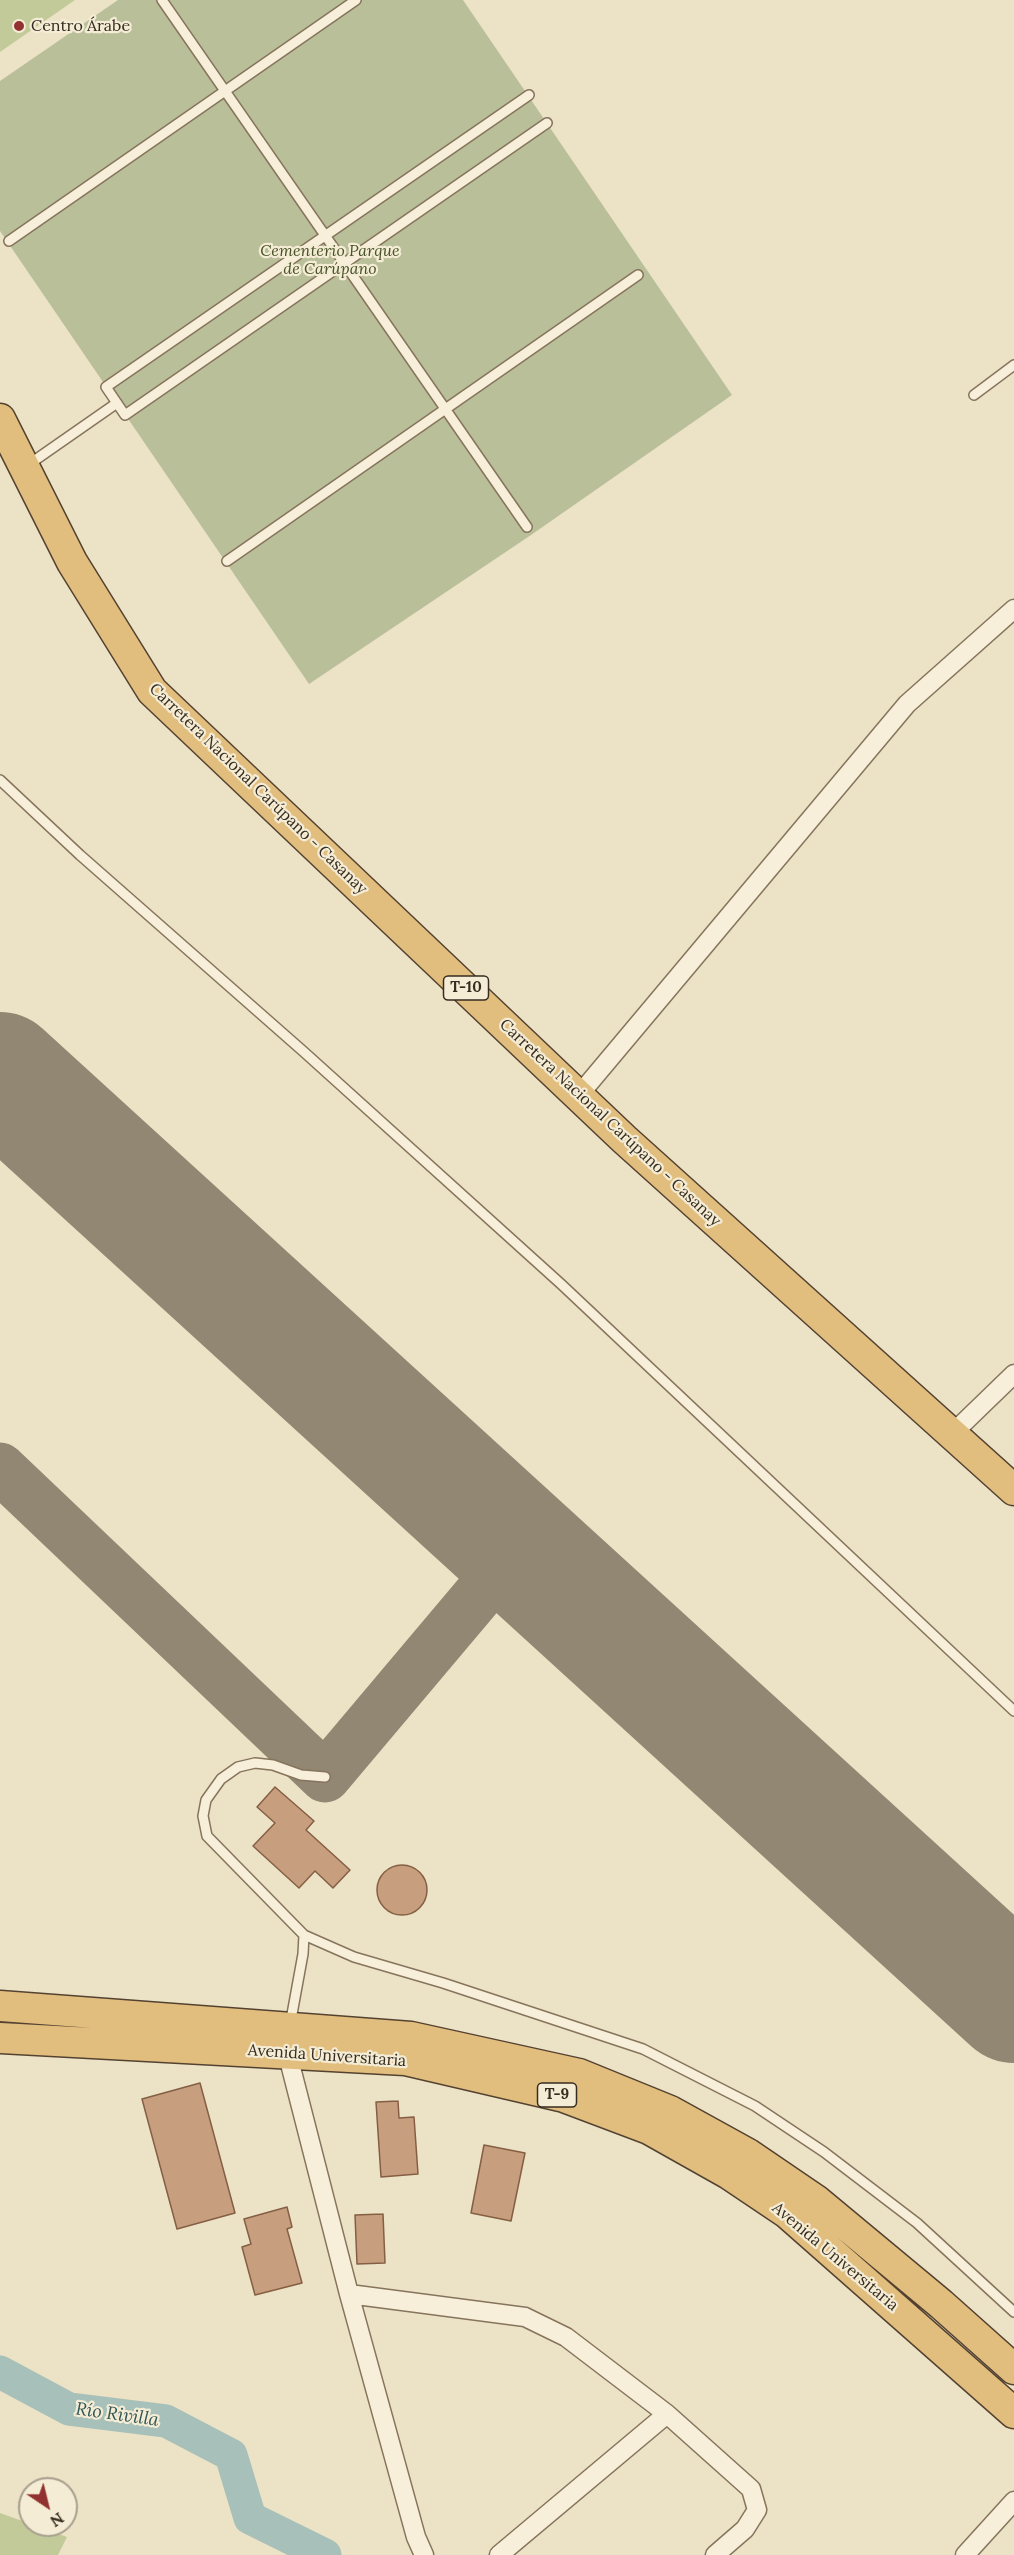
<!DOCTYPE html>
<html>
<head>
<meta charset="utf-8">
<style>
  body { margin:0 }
  #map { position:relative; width:1014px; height:2555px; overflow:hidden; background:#ece2c6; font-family:Lora,serif }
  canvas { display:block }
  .north { position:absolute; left:18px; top:2477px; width:60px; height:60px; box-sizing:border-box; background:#f4ecd5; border:2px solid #a89f8d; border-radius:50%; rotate:145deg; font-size:16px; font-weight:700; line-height:24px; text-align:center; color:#372c20 }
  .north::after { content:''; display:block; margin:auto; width:21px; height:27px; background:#923230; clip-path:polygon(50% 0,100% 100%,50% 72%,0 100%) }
</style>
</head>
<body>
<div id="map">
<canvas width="1014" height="2555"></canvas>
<div class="north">N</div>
</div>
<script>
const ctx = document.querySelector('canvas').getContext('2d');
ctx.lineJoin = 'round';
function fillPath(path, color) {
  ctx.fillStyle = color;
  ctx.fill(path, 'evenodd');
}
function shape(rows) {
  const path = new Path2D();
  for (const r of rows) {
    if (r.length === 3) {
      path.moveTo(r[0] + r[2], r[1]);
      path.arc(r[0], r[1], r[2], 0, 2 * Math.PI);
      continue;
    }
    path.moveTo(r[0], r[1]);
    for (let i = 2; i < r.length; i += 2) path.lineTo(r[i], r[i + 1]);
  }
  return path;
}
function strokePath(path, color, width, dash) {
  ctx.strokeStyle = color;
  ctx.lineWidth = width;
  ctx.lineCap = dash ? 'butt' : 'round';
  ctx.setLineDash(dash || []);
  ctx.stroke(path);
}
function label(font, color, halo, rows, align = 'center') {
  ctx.font = font + ' Lora,serif';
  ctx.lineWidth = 4.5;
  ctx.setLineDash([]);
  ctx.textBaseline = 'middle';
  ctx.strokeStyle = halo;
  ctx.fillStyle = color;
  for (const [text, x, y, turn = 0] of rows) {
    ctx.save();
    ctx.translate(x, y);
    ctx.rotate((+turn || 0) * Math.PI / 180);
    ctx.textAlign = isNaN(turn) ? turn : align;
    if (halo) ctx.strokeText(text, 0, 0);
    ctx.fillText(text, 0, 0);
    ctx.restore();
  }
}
fillPath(shape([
  [0,0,75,0,0,52],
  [0,2513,67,2537,58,2555,0,2555]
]), '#c3ca9a');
fillPath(shape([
  [118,0,463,0,732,395,531,535,309,684,0,231,0,81]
]), '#b9bf99');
strokePath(shape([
  [0,2372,69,2409,166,2421,231,2455,250,2518,325,2555]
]), '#a7c0b9', 33);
strokePath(shape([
  [0,1468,325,1777,518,1548]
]), '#928773', 51);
strokePath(shape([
  [0,1075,1014,2000]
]), '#928773', 126);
const building = shape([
  [275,1787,314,1821,306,1830,350,1870,333,1888,315,1871,299,1888,253,1846,275,1823,257,1807,275,1787],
  [402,1890,25],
  [200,2083,235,2213,177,2229,142,2099,200,2083],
  [398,2101,399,2118,414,2117,418,2174,381,2177,376,2102,398,2101],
  [484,2145,525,2153,511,2221,471,2213,484,2145],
  [287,2207,292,2227,287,2229,302,2283,255,2295,242,2247,251,2244,244,2219,287,2207],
  [383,2214,385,2263,357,2264,355,2215,383,2214]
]);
fillPath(building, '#c89f7e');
strokePath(building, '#845f44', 1.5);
const service = shape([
  [162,0,527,527],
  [529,95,106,387,125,415,547,123],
  [9,241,356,0],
  [974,395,1014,365],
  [28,465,117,403],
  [227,561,638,275],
  [0,780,80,855,304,1052,561,1284,1014,1711],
  [304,1935,354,1957,443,1983,643,2049,755,2106,824,2152,917,2223,1014,2312],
  [290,2025,303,1954,304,1935,207,1836,203,1816,206,1800,221,1779,238,1767,255,1763,273,1765,301,1775,325,1777]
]);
const minor = shape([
  [579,1095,907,704,1014,609],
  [952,1434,1014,1374],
  [288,2046,287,2052,349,2294,416,2537,424,2555],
  [349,2294,525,2317,566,2337,667,2414,751,2489,757,2510,745,2529,715,2555],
  [499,2555,667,2414],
  [965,2555,1014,2501]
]);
const trunk = shape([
  [0,419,72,562,152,691,624,1139,1014,1490],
  [0,2006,411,2037,579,2074,670,2111,748,2154,817,2201,941,2304,1014,2369],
  [0,2038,405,2060,564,2097,649,2129,729,2174,787,2213,1014,2413]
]);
strokePath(service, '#86745d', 12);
strokePath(minor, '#86745d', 21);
strokePath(trunk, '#544231', 33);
strokePath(service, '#f7efd9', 9);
strokePath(minor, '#f7efd9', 18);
strokePath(trunk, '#e2be7e', 30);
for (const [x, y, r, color] of [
  [19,26,6,"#923230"]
]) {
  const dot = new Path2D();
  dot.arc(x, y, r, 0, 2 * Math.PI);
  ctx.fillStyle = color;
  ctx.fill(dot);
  strokePath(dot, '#f4ecd5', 2);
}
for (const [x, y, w] of [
  [466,988,45],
  [557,2095,39]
]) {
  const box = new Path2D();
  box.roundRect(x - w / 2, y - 12, w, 24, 4.5);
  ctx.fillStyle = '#f4ecd5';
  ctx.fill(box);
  strokePath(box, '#372c20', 1.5);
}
label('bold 15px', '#372c20', null, [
  ["T-10",466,988],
  ["T-9",557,2095]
]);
label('16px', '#372c20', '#f4ecd5', [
  ["Centro Árabe",31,26]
], 'left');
label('italic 16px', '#475327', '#f4ecd5', [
  ["Cementerio Parque",330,251],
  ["de Carúpano",330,269]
]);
label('16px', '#372c20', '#f4ecd5', [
  ["Carretera Nacional Carúpano - Casanay",258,789,44],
  ["Carretera Nacional Carúpano - Casanay",610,1123,43],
  ["Avenida Universitaria",327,2056,4],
  ["Avenida Universitaria",835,2257,40]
]);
label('italic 18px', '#305655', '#f4ecd5', [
  ["Río Rivilla",117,2415,8]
]);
</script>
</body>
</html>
